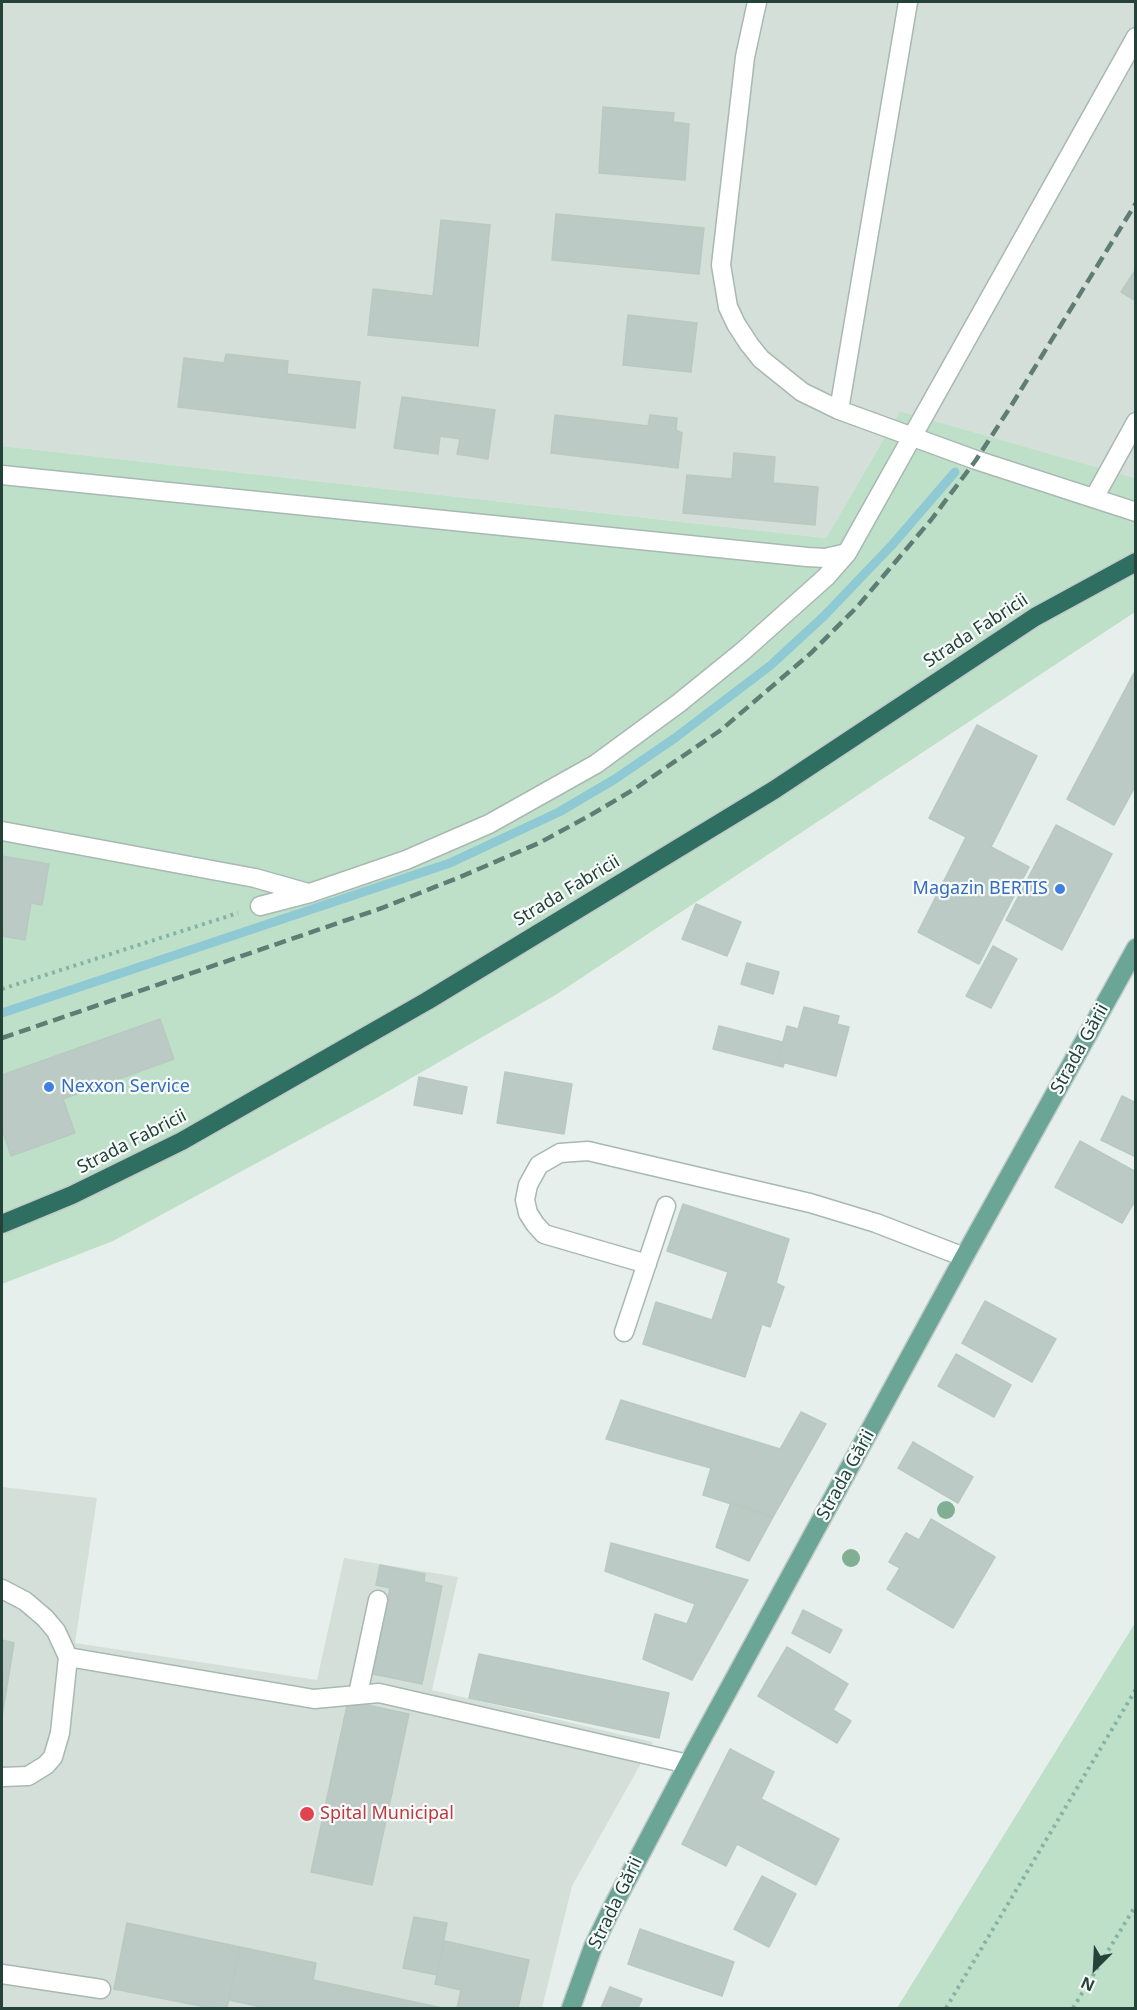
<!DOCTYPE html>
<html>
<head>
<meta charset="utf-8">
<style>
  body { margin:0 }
  #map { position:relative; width:1137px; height:2010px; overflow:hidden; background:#e6efeb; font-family:"Noto Sans",sans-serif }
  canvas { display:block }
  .frame { position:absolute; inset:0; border:3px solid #24423a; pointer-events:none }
  .north { position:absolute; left:1065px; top:1938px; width:60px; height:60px; -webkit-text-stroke:4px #f7fbf9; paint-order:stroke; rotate:204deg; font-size:16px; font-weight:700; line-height:24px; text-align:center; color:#24423a }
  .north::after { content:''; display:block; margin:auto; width:21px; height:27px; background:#24423a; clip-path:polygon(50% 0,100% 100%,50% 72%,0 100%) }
</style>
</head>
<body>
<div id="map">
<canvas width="1137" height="2010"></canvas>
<div class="frame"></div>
<div class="north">N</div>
</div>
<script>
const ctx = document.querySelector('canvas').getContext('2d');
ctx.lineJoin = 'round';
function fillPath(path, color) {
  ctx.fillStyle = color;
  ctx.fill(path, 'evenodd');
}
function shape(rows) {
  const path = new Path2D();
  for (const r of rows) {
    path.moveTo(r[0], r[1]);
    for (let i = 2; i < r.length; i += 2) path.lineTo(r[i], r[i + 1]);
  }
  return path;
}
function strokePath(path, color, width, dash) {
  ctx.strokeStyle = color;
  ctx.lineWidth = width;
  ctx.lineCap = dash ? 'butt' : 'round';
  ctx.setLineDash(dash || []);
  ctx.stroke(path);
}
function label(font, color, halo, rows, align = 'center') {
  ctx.font = font + ' "Noto Sans",sans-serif';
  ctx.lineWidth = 4.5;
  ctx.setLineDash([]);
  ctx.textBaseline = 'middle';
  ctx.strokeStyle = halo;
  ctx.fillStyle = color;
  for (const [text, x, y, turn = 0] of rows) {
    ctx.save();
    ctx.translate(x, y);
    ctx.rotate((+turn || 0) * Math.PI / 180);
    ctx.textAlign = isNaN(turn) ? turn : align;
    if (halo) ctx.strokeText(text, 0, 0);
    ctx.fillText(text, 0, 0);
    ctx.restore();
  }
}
fillPath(shape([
  [2,2,1135,2,1135,478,900,411,826,538,2,446],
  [2,1487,97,1498,75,1643,317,1680,344,1558,458,1577,432,1690,653,1742,572,1886,542,2008,2,2008]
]), '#d4dfda');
fillPath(shape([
  [900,411,1135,478,1135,612,557,994,375,1099,113,1241,2,1284,2,446,826,538],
  [1135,1623,1135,2008,897,2008]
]), '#bfe0c8');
strokePath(shape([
  [2,1013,450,863,559,812,615,779,675,738,771,665,824,616,892,545,955,472]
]), '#8ec9d4', 9);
const building = shape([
  [603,107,674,113,673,122,689,124,685,180,599,173,603,107],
  [556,214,704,228,699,274,552,260,556,214],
  [441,220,490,225,478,346,368,335,373,289,433,296,441,220],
  [1136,269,1136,301,1121,292,1136,269],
  [628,315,697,323,691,372,623,365,628,315],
  [226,354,288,361,287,374,360,382,355,428,178,407,184,358,224,363,226,354],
  [402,397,495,410,488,459,457,454,460,439,440,436,438,454,394,448,402,397],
  [555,415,648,426,650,415,677,418,676,430,682,433,678,468,551,453,555,415],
  [734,453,775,457,773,483,818,487,815,525,683,513,687,475,732,479,734,453],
  [1136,669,1136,785,1114,825,1067,799,1136,669],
  [977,725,1037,756,991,847,1029,867,979,964,918,932,966,837,929,818,977,725],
  [1056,825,1112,854,1062,950,1006,920,1056,825],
  [2,856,49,864,42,905,31,903,25,940,2,936,2,856],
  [696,904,741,922,727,956,682,939,696,904],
  [993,946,1017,959,991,1008,966,996,993,946],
  [747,963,779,972,773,994,741,984,747,963],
  [804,1007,839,1016,837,1024,849,1027,836,1076,778,1061,787,1026,798,1029,804,1007],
  [160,1019,174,1059,63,1099,75,1133,11,1156,2,1129,2,1075,160,1019],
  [719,1026,782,1042,778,1061,784,1063,783,1067,713,1049,719,1026],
  [505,1072,572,1084,564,1134,497,1123,505,1072],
  [419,1077,467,1087,462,1114,414,1105,419,1077],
  [1122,1096,1136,1103,1136,1157,1101,1140,1122,1096],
  [1080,1141,1136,1172,1136,1199,1122,1223,1055,1187,1080,1141],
  [683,1204,789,1239,776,1283,784,1287,770,1327,762,1324,745,1377,643,1344,656,1302,712,1320,728,1272,667,1251,683,1204],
  [985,1301,1056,1339,1032,1382,962,1343,985,1301],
  [956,1354,1011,1385,994,1417,938,1386,956,1354],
  [621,1400,780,1449,801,1412,826,1424,773,1517,703,1495,711,1468,606,1439,621,1400],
  [913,1442,973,1477,958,1503,898,1468,913,1442],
  [731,1502,773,1517,749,1561,716,1547,731,1502],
  [931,1519,995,1557,953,1628,887,1589,900,1568,889,1562,906,1533,919,1540,931,1519],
  [611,1543,748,1580,692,1680,643,1659,655,1614,687,1624,695,1604,605,1571,611,1543],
  [380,1565,425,1574,424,1582,442,1586,422,1684,373,1674,390,1588,376,1585,380,1565],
  [803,1610,842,1630,830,1653,792,1633,803,1610],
  [2,1640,14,1643,2,1717,2,1640],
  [787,1647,848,1684,833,1710,851,1721,837,1743,758,1696,787,1647],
  [479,1654,669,1693,659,1738,469,1698,479,1654],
  [348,1701,409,1714,372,1885,311,1872,348,1701],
  [730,1749,774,1772,761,1799,839,1839,816,1885,737,1844,726,1866,682,1844,730,1749],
  [762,1876,796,1894,769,1947,734,1929,762,1876],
  [414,1917,447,1923,437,1975,403,1968,414,1917],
  [127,1923,240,1947,227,2008,211,2008,114,1989,127,1923],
  [640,1929,734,1962,722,1996,628,1964,640,1929],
  [445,1941,529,1960,518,2008,457,2008,461,1990,435,1984,445,1941],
  [240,1947,316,1963,313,1980,442,2008,266,2008,229,2000,240,1947],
  [610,1987,642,1999,638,2008,601,2008,610,1987]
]);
fillPath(building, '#bbcac4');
strokePath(building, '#b8c9c2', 1.5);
const minor = shape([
  [757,2,745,57,721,265,728,307,736,324,749,344,761,359,802,392,839,410,976,460,1136,512],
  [839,410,908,2],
  [2,475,807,557,825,558,847,553,1136,37],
  [1094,498,1136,422],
  [2,831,255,878,308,893],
  [260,906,310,893,406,860,489,824,596,764,679,703,742,652,826,577,847,553],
  [647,1264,544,1234,535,1224,528,1213,525,1200,528,1185,539,1165,560,1153,588,1151,810,1203,876,1223,964,1257],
  [624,1332,666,1206],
  [2,1589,25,1601,45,1618,56,1631,68,1657,60,1733,53,1757,46,1765,28,1776,2,1777],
  [68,1657,314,1699,379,1693,688,1764],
  [358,1694,378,1600],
  [2,1974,101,1989]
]);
const major = shape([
  [571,2008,593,1947,611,1910,688,1764,964,1257,1136,948]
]);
const highway = shape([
  [2,1224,72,1195,182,1141,427,1001,774,790,1035,617,1136,562]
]);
strokePath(minor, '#a8b8b2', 21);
strokePath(major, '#c2cac8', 21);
strokePath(highway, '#c2cac8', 21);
strokePath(shape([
  [2,989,238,913],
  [946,2008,1136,1689],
  [1073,2008,1136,1905]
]), '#86b3a5', 4, [3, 4.5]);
strokePath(minor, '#fff', 18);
strokePath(major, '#6aa596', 18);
strokePath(highway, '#2f6f62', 18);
strokePath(shape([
  [2,1038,382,908,460,877,539,843,589,816,636,788,721,730,811,653,857,607,931,520,976,460,1011,406,1136,203]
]), '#5f7d75', 4.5, [12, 6]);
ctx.fillStyle = '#80af93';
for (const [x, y] of [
  [946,1510],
  [851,1558]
]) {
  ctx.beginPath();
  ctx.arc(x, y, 9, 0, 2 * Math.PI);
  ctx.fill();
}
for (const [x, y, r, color] of [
  [1060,889,6,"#3f7fe0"],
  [49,1087,6,"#3f7fe0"],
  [307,1814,8,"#e0444e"]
]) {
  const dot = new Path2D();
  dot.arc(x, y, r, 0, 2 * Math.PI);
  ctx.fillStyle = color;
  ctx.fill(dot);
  strokePath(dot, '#f7fbf9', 2);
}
label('18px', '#24423a', '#f7fbf9', [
  ["Strada Fabricii",976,631,-33],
  ["Strada Fabricii",567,891,-31],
  ["Strada Gării",1080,1049,-61],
  ["Strada Fabricii",132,1142,-27],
  ["Strada Gării",846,1475,-61],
  ["Strada Gării",616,1903,-64]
]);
label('18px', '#366cbe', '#f7fbf9', [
  ["Magazin BERTIS",1048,889],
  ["Nexxon Service",61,1087,"left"]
], 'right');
label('18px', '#be3a42', '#f7fbf9', [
  ["Spital Municipal",320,1814]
], 'left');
</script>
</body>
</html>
